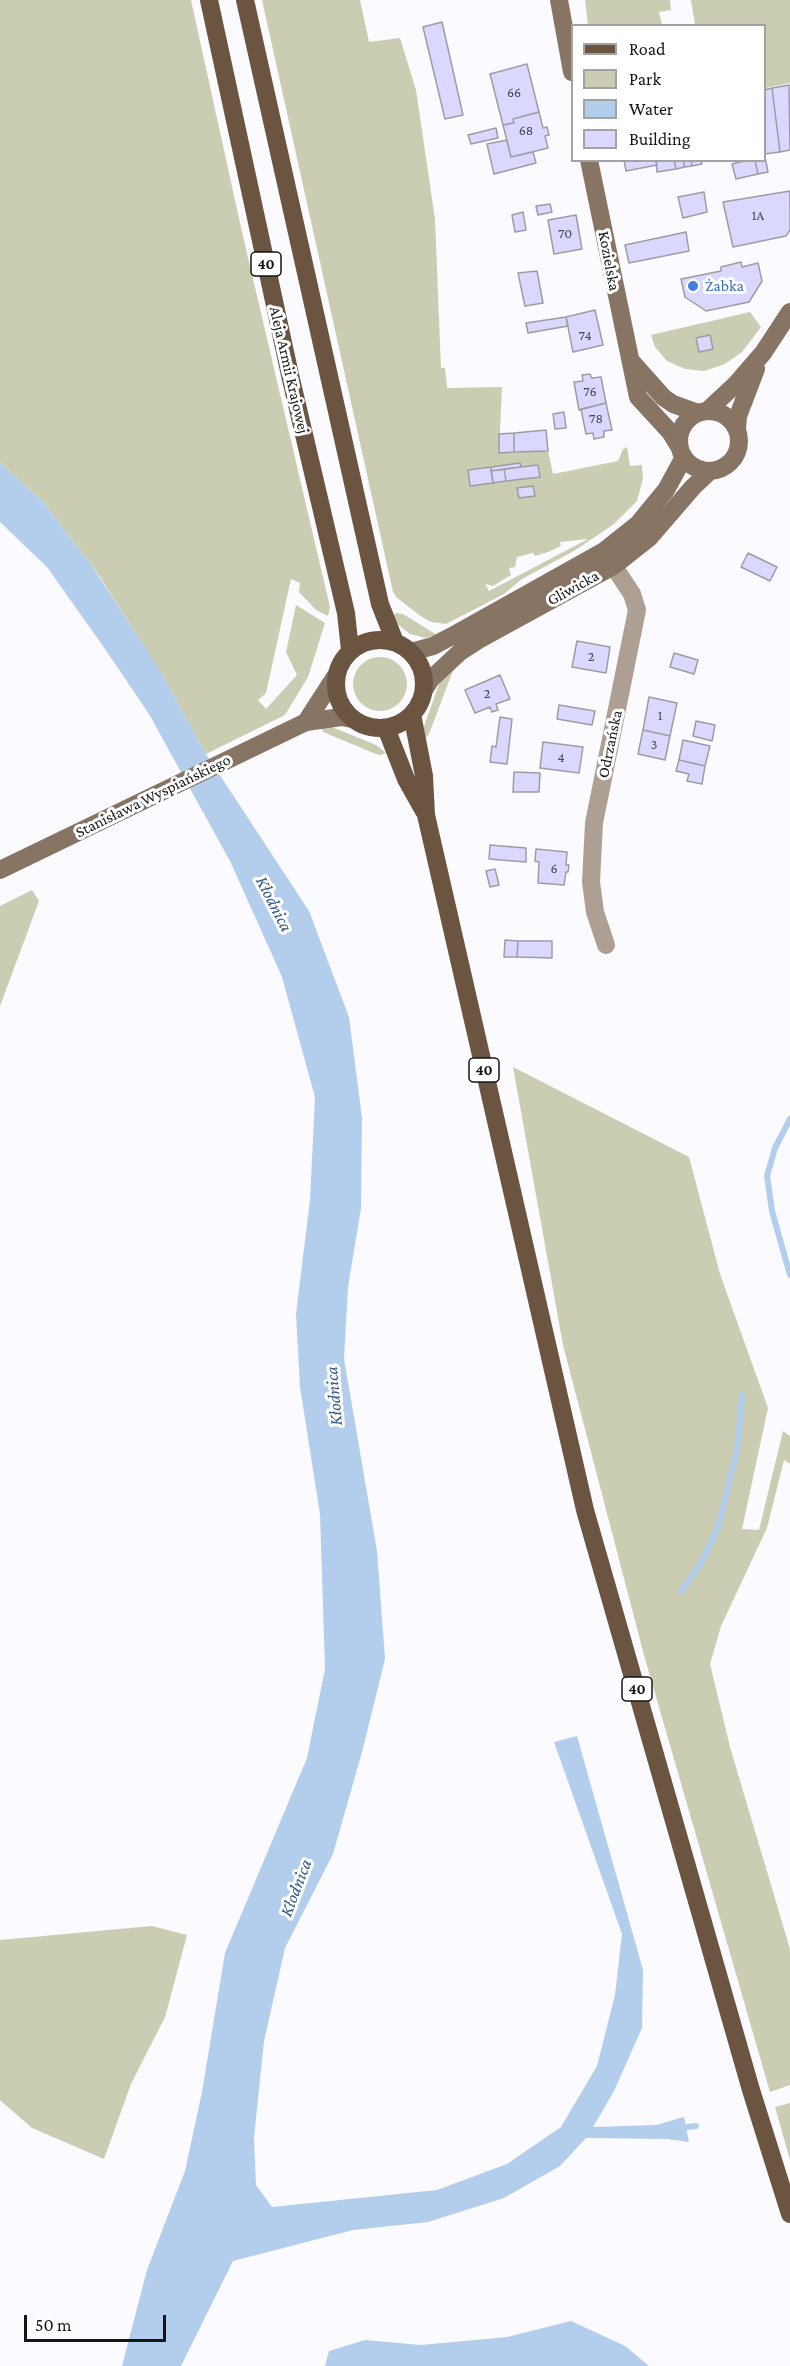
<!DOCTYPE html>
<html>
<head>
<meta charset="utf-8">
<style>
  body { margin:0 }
  #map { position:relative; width:790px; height:2366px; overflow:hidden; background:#fafaff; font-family:"Crimson Pro",serif }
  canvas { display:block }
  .legend { position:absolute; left:571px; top:24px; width:195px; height:138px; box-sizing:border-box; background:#fff; border:2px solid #a2a2a2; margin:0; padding:8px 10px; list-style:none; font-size:18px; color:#161617 }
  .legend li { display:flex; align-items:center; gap:12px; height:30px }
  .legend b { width:30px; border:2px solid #a2a2a2 }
  .scale { position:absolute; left:24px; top:2315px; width:142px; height:27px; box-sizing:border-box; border:3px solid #161617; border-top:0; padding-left:8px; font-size:18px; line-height:21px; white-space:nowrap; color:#161617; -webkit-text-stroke:4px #fff; paint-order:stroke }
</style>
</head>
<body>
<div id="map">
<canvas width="790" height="2366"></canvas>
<ul class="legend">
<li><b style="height:8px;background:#6c5540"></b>Road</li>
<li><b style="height:16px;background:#cbcdb2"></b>Park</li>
<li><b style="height:16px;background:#b3ceec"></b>Water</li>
<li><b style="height:16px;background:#dad8fe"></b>Building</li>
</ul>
<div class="scale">50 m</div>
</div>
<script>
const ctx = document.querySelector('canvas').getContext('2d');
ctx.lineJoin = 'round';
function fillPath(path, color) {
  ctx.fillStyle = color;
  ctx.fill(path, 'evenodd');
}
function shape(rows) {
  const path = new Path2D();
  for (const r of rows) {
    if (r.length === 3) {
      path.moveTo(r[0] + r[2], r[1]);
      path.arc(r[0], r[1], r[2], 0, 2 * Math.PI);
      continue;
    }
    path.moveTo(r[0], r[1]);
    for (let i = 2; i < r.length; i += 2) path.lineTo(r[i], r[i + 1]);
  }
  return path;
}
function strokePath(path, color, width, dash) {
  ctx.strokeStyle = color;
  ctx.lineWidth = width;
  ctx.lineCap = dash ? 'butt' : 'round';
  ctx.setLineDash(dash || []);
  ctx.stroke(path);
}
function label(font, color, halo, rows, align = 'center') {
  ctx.font = font + ' "Crimson Pro",serif';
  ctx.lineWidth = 6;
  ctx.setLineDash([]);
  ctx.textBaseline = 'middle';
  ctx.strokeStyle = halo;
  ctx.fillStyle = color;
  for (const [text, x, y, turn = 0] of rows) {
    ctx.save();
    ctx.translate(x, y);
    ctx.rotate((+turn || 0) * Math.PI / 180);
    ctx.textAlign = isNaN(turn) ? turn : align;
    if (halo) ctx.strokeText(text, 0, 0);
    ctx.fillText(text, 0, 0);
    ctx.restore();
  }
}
fillPath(shape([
  [0,0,191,0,242,232,330,607,328,616,316,610,299,592,300,583,291,579,266,693,258,700,266,709,297,675,286,652,296,605,325,623,308,677,285,715,206,754,162,675,98,574,43,502,0,463],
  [262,0,360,0,369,42,400,38,416,90,435,219,441,368,445,368,447,388,502,387,499,453,548,451,553,474,618,461,623,449,627,447,630,466,642,465,643,479,637,501,614,524,574,551,522,579,504,594,446,624,431,622,422,617,396,597,393,592],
  [588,539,489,591,485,584,493,586,511,575,509,568,515,567,517,557,533,553,535,556,548,552,561,546,560,542],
  [585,0,670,0,671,10,659,12,662,25,588,25],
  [691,0,790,0,790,83,765,88,764,26,695,25],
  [750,312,761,327,742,352,725,364,704,371,685,369,667,361,655,347,651,335],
  [396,613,403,614,437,635,425,638,410,634,395,622,393,616],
  [380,684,27],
  [455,665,429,734,423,740,423,729,442,676],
  [332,727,376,745,386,753,381,755,376,754,323,732,322,728],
  [32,890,39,901,0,1006,0,906],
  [513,1067,689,1157,720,1274,768,1408,742,1529,759,1530,783,1431,790,1436,790,1464,784,1460,767,1528,721,1626,710,1664,730,1747,790,1949,790,2085,770,2092,644,1655,563,1345],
  [152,1926,187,1935,165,2017,131,2084,104,2159,32,2128,0,2100,0,1940],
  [790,2103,790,2160,775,2107]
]), '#cbcdb2');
fillPath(shape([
  [0,463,43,502,92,566,159,669,206,754,309,911,349,1017,362,1118,361,1208,348,1287,344,1359,377,1551,385,1659,362,1752,333,1854,285,1948,264,2041,254,2138,256,2185,272,2207,437,2190,507,2164,561,2127,597,2066,615,1995,622,1934,554,1742,577,1736,643,1970,642,2028,614,2091,593,2127,656,2125,684,2117,689,2142,667,2139,586,2138,560,2166,504,2198,428,2222,353,2230,233,2261,181,2366,122,2366,147,2270,185,2171,202,2092,225,1953,307,1758,325,1669,320,1514,300,1387,296,1314,310,1200,315,1097,282,977,231,863,149,714,103,646,47,567,0,522],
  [571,2321,625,2346,649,2366,325,2366,329,2351,365,2340,421,2345,507,2337]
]), '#b3ceec');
strokePath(shape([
  [790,1119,775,1148,767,1176,772,1211,790,1275],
  [681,1591,700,1565,718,1527,737,1450,742,1395],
  [679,2128,696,2126]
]), '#b3ceec', 6);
const building = shape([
  [442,22,463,115,445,119,423,27,442,22],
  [527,64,539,112,513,119,514,123,503,125,490,74,527,64],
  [789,85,790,150,780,152,772,88,789,85],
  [772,88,780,152,764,154,764,90,772,88],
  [539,112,543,128,547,127,549,135,545,136,548,148,511,157,503,125,514,123,513,119,539,112],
  [496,128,498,138,471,144,468,135,496,128],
  [507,140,511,157,533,152,536,163,494,174,487,144,507,140],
  [765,157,768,172,758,174,755,160,764,160,765,157],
  [624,160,656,160,657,165,626,171,624,160],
  [656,160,674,160,676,169,657,172,656,160],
  [674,160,683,160,685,167,676,169,674,160],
  [683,160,691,160,692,166,685,167,683,160],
  [691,160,701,160,702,164,692,166,691,160],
  [748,160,755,160,758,174,736,179,732,164,748,160],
  [790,191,790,230,786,236,733,247,723,202,790,191],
  [704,192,707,212,683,218,678,197,704,192],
  [550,204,552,212,538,215,536,206,550,204],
  [523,212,526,230,515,232,512,215,523,212],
  [576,215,582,249,554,254,548,220,576,215],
  [686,232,689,251,629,263,625,245,686,232],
  [741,262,742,267,758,263,762,281,749,302,706,311,685,297,681,279,721,271,721,267,741,262],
  [537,271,543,303,525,306,518,273,537,271],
  [595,310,603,345,573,352,566,317,595,310],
  [566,317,568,326,528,333,526,323,566,317],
  [710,335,713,349,699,352,696,338,710,335],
  [590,374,592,378,601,377,606,403,579,410,574,382,583,381,582,375,590,374],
  [606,403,612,430,604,431,604,437,594,439,593,433,586,434,581,409,606,403],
  [564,412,566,428,555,429,553,414,564,412],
  [546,430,548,451,514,452,514,433,546,430],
  [514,433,514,452,499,453,499,434,514,433],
  [520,463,521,467,491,471,491,467,520,463],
  [538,465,540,477,506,481,504,469,538,465],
  [491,467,493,483,470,486,468,470,491,467],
  [504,469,506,481,493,483,491,471,504,469],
  [533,486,535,496,519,498,517,488,533,486],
  [748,553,777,567,770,581,741,567,748,553],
  [577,641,610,647,606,673,572,667,577,641],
  [674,653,698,660,694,674,670,667,674,653],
  [500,675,510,699,496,704,498,710,492,712,490,707,475,713,465,690,500,675],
  [649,697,677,703,670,736,643,730,649,697],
  [559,705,595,711,592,725,557,719,559,705],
  [500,717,512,719,507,764,490,762,492,746,496,747,500,717],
  [696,721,715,725,712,741,693,736,696,721],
  [643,730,670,736,665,760,638,754,643,730],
  [683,740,710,746,705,766,679,760,683,740],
  [543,742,583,747,579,773,540,768,543,742],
  [679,760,705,766,702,784,687,781,689,774,676,771,679,760],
  [514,772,540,773,539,792,513,792,514,772],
  [490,845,526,848,526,862,489,859,490,845],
  [536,849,567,852,566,865,569,865,568,872,566,872,564,885,538,883,539,862,535,861,536,849],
  [495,869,499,885,490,887,486,871,495,869],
  [505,940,518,941,517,957,504,957,505,940],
  [518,941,552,941,552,958,517,957,518,941]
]);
fillPath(building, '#dad8fe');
strokePath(building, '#9d9da1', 1.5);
strokePath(shape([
  [605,553,632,594,637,610,594,823,591,882,595,912,606,945]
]), '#ada093', 18);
strokePath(shape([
  [559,0,572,72],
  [589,160,638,397,671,433,680,448],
  [631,361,663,397,673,404,698,413],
  [707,411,737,383,763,353,790,312],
  [709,441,30],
  [737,429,738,416,756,369],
  [411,652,433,646,452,636,604,551,638,524,666,490,684,457],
  [424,690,431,679,460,652,480,639,615,565,649,538,693,487,710,471],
  [306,722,335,677],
  [0,870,306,722,341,717,352,719]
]), '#877462', 18);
strokePath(shape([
  [209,0,290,375,346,613,350,650],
  [245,0,380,604,395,642],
  [380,684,44],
  [412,714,424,776,426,815,585,1510,751,2090,790,2214],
  [386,728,406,779,424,811]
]), '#6c5540', 18);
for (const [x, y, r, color] of [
  [693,286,6,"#3f7fe0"]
]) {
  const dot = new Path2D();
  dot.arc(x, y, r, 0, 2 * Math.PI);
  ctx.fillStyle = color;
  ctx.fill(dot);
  strokePath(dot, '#fff', 2);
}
label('14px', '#474651', null, [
  ["66",514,93],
  ["68",526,131],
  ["1A",758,216],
  ["70",565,234],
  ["74",585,336],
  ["76",590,392],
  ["78",596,419],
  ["2",591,657],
  ["2",487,694],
  ["1",660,716],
  ["3",654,745],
  ["4",561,758],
  ["6",554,869]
]);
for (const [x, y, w] of [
  [266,264,30],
  [484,1070,30],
  [637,1689,30]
]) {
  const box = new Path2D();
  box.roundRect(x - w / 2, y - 12, w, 24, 4.5);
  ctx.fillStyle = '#fff';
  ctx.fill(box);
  strokePath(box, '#161617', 1.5);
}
label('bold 15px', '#161617', null, [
  ["40",266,264],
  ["40",484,1070],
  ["40",637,1689]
]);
label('16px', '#161617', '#fff', [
  ["Kozielska",609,261,79],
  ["Aleja Armii Krajowej",289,370,77],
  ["Gliwicka",573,588,-29],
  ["Odrzańska",610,744,-78],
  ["Stanisława Wyspiańskiego",153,796,-26]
]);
label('16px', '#366cbe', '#fff', [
  ["Żabka",705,286]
], 'left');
label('italic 18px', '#335a84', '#fff', [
  ["Kłodnica",274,904,63],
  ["Kłodnica",334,1396,-95],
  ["Kłodnica",296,1888,-69]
]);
</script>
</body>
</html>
